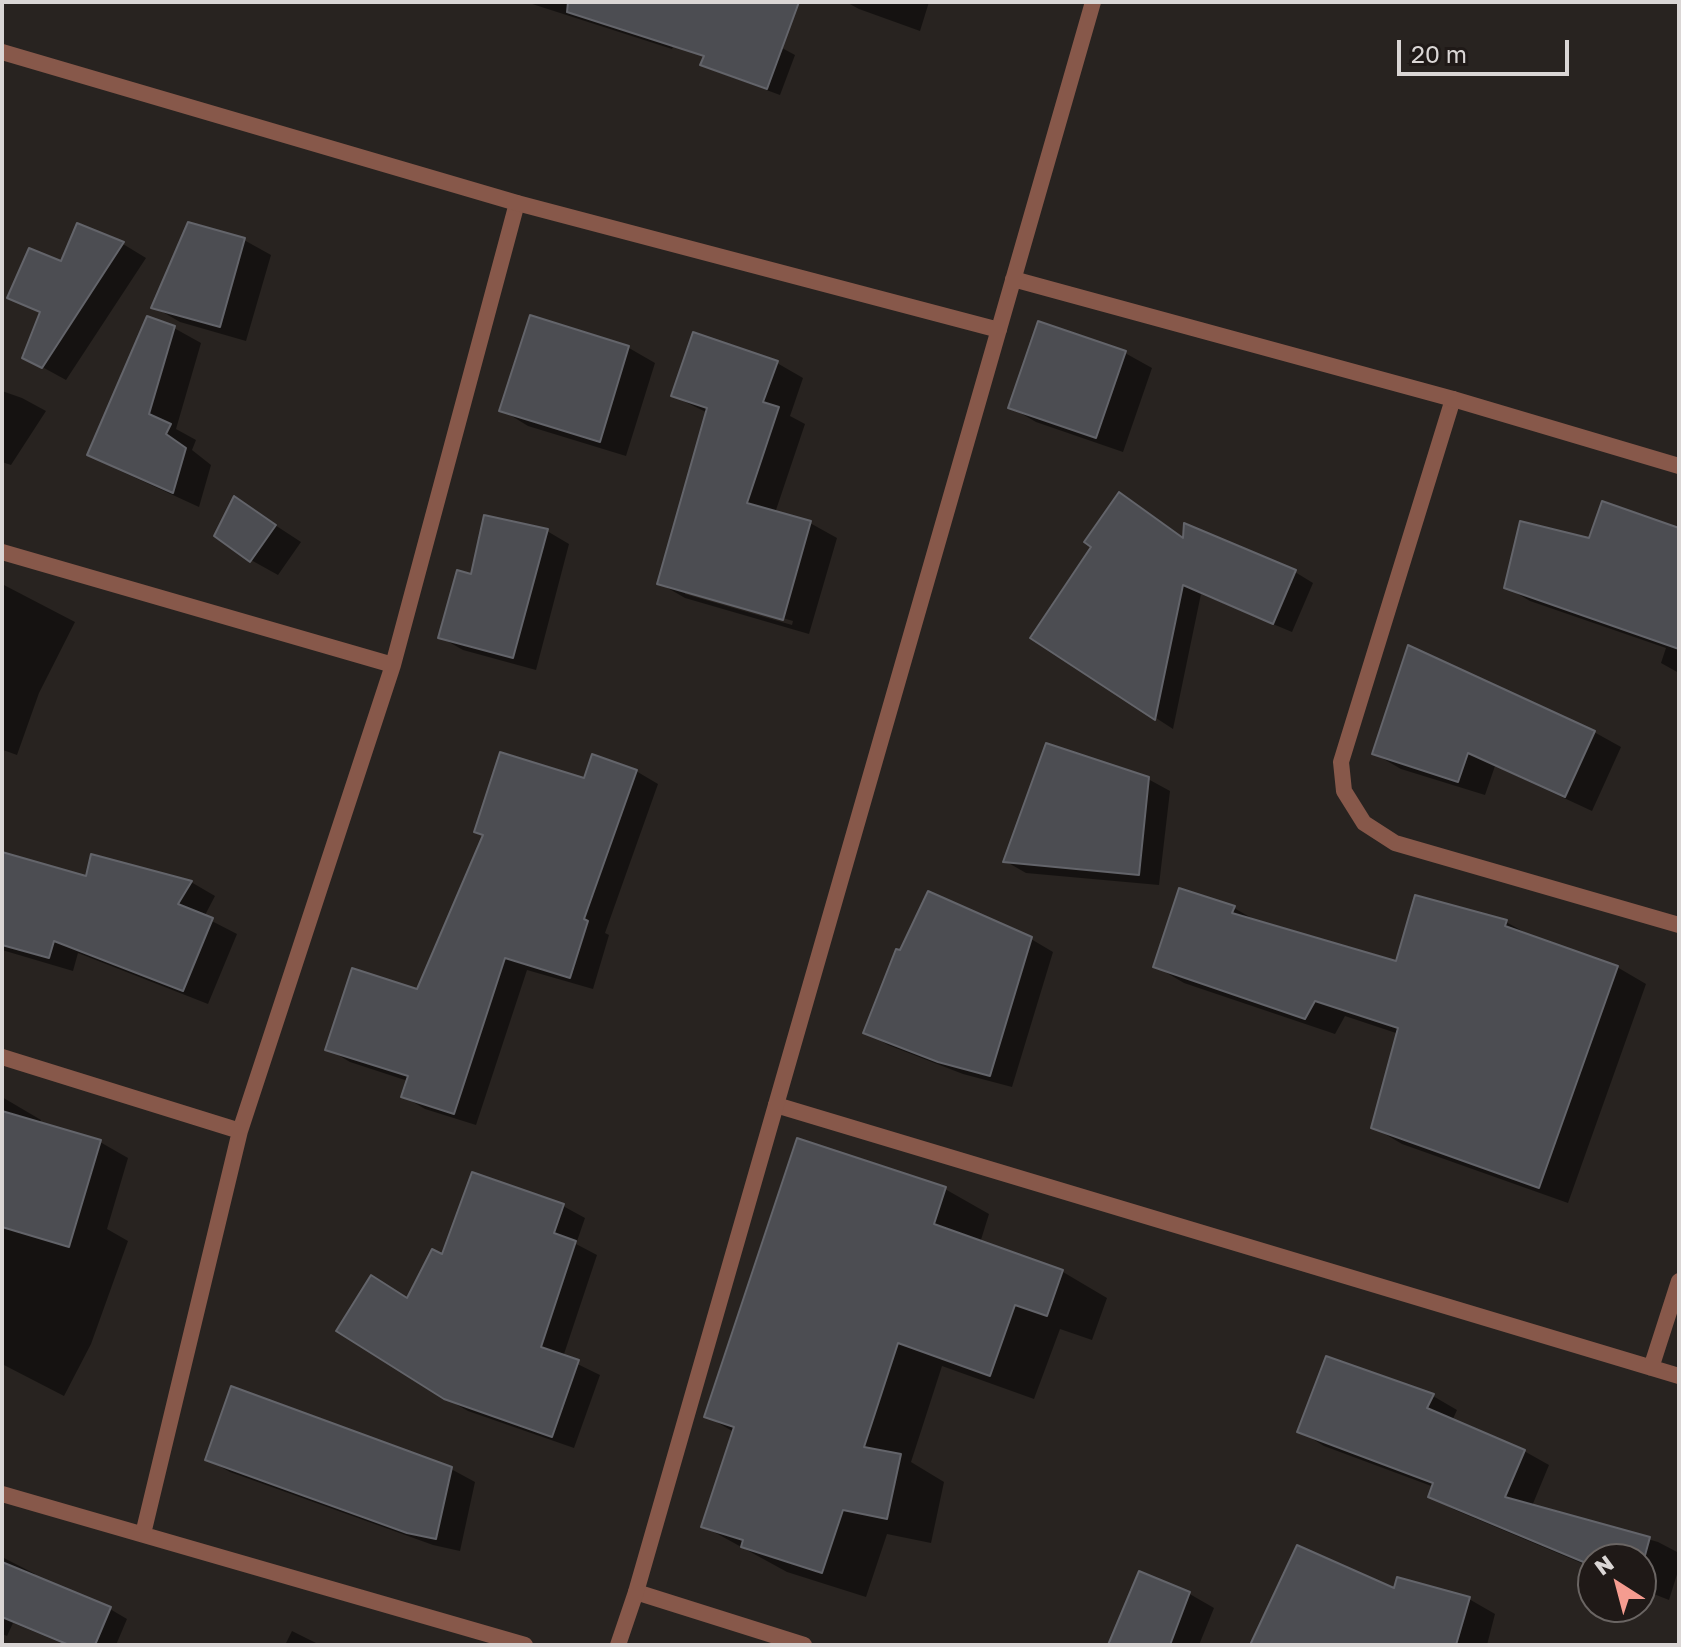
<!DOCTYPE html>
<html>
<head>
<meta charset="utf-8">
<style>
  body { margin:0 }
  #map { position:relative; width:1681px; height:1647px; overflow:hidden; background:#282320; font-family:"Golos Text",sans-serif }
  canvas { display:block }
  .frame { position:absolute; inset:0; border:4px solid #dad6d5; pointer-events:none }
  .north { position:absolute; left:1577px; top:1543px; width:80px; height:80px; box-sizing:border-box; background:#1f1917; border:2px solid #6a6563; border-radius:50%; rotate:324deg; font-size:22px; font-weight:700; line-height:32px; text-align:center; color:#dad6d5 }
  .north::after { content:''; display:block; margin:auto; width:28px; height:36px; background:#f59c90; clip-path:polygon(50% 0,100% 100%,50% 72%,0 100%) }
  .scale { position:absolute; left:1397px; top:40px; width:172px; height:36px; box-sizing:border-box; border:4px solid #dad6d5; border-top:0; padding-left:10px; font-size:24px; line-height:28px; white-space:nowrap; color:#dad6d5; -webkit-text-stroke:6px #1f1917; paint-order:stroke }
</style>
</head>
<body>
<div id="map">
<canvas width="1681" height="1647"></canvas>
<div class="frame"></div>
<div class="north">N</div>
<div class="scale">20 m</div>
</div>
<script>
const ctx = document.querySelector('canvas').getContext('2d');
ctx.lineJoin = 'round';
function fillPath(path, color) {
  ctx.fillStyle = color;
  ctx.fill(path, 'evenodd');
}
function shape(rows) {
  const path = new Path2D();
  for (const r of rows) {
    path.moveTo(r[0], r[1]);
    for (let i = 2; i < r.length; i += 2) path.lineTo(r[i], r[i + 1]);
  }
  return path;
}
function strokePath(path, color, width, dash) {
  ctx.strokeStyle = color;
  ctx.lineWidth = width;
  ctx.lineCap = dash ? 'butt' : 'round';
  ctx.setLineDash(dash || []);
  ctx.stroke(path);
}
fillPath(shape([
  [526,2,694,2,672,49],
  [846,2,929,2,920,31,859,9],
  [782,48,795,55,780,95,715,71,703,64],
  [78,225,123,244,146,258,66,380,24,357,42,314,10,297,62,264],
  [189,225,244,240,271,255,246,341,180,322,154,307],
  [531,317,629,348,655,363,626,456,528,426,502,410],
  [174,328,201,343,176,429,196,440,192,450,211,465,199,507,116,469,89,454],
  [1125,353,1152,368,1123,452,1036,422,1010,407],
  [777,363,803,378,790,416,805,424,775,513,810,523,837,538,809,634,685,598,659,583,708,413,673,396],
  [685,590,793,621,792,625,685,594],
  [2,391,22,398,46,411,11,465,2,462],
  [235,499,301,542,278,575,251,560],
  [1137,506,1184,539,1295,572,1313,583,1292,632,1201,594,1173,729,1033,638],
  [1679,530,1679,673,1661,663,1666,648,1530,601,1506,587,1590,540],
  [547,531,569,544,536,670,463,650,440,637,472,576],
  [2,584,75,622,39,693,17,755,3,750,2,752],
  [1594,732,1621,747,1592,811,1495,766,1485,795,1401,769,1375,754],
  [636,771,658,784,605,933,609,935,593,989,527,970,476,1125,425,1109,403,1096,408,1081,350,1062,328,1049,418,991,484,836,476,831,585,780],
  [1148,779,1170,791,1159,885,1026,873,1005,861],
  [2,855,87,879,93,857,191,882,215,896,204,917,237,934,208,1004,78,953,73,971,2,950],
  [1234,908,1262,924,1397,964,1506,922,1535,938,1617,967,1646,984,1568,1203,1402,1144,1373,1127,1399,1034,1345,1016,1335,1034,1184,983,1155,966],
  [1031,939,1053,952,1012,1087,963,1074,888,1045,866,1032],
  [2,1097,41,1120,39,1124,100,1142,128,1158,107,1229,128,1241,91,1344,64,1396,2,1364],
  [945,1189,989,1214,980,1243,1063,1272,1107,1298,1092,1340,1060,1329,1034,1399,942,1366,911,1462,944,1482,931,1543,887,1534,866,1597,787,1572,703,1526,734,1432,706,1416],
  [563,1206,585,1218,576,1244,597,1255,563,1357,600,1375,574,1448,468,1411,445,1398,408,1300,443,1257],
  [1328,1358,1433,1396,1457,1410,1452,1421,1524,1451,1549,1465,1532,1506,1658,1542,1679,1553,1679,1568,1669,1600,1641,1589,1641,1559,1593,1559,1593,1568,1455,1510,1430,1496,1434,1487,1324,1446,1300,1431],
  [207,1459,451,1469,475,1482,460,1551,433,1545,230,1472],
  [2,1557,35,1574,33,1577,110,1609,127,1619,116,1645,66,1645,13,1623,7,1636,2,1634],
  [1395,1590,1469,1599,1495,1614,1487,1645,1316,1645],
  [1188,1593,1214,1608,1199,1645,1119,1645],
  [292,1631,320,1645,285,1645]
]), '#0007');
const building = shape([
  [568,2,799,2,767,89,700,65,704,56,567,12,568,2],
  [188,222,245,238,220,327,151,308,188,222],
  [77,223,124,242,42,368,22,358,40,312,7,298,29,248,61,261,77,223],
  [530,315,629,346,600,442,499,411,530,315],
  [147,316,175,326,149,414,171,424,166,434,186,448,173,493,87,455,147,316],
  [1038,321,1126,351,1096,438,1008,408,1038,321],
  [693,332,778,361,763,402,779,407,747,503,811,521,783,620,657,584,707,408,671,396,693,332],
  [1119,492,1183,538,1184,523,1296,570,1273,624,1183,585,1155,720,1030,638,1091,547,1084,542,1119,492],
  [234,496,276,525,250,562,214,536,234,496],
  [1602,501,1679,528,1679,649,1504,588,1520,521,1589,538,1602,501],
  [484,515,548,529,513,658,438,638,457,570,471,574,484,515],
  [1408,645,1595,731,1565,797,1468,753,1458,782,1372,754,1408,645],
  [1046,743,1149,777,1139,875,1003,862,1046,743],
  [500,752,584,778,592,754,637,770,584,919,588,921,570,978,505,958,454,1114,401,1097,408,1076,325,1050,352,968,417,989,483,835,474,832,500,752],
  [2,852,86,876,91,854,192,881,178,904,213,918,183,991,54,941,49,958,2,945,2,852],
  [1179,888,1235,906,1232,913,1396,961,1415,895,1507,920,1505,926,1618,966,1539,1188,1371,1128,1398,1028,1315,1001,1305,1019,1153,967,1179,888],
  [928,891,1032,937,990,1076,938,1062,863,1033,896,949,900,950,928,891],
  [2,1111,101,1140,69,1247,2,1227,2,1111],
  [797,1138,946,1187,934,1224,1063,1270,1047,1316,1015,1305,990,1376,898,1343,864,1447,901,1454,887,1519,843,1510,822,1573,741,1547,743,1540,701,1527,734,1427,704,1417,797,1138],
  [472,1172,564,1204,554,1233,576,1241,541,1347,579,1360,552,1437,444,1399,336,1331,371,1275,407,1298,432,1249,442,1254,472,1172],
  [1326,1356,1434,1394,1427,1408,1525,1450,1505,1497,1650,1537,1641,1570,1641,1559,1593,1559,1593,1566,1428,1497,1433,1483,1297,1432,1326,1356],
  [231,1386,452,1467,436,1539,407,1533,205,1460,231,1386],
  [1297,1545,1394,1588,1397,1577,1470,1597,1456,1645,1250,1645,1297,1545],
  [2,1562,111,1607,95,1645,69,1645,2,1617,2,1562],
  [1139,1571,1190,1592,1170,1645,1108,1645,1139,1571]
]);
fillPath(building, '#4c4d52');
strokePath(building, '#63646a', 2);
strokePath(shape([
  [1453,399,1341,762,1344,791,1364,823,1395,843,1679,925],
  [2,552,393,665],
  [2,1057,240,1131],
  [776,1105,1679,1376],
  [1651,1368,1679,1281],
  [2,1494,525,1645],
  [143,1534,240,1131,393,665,517,203],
  [636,1592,804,1645]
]), '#87584a', 16);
strokePath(shape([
  [2,52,517,203,999,330],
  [1013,279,1453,399,1679,466],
  [618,1645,636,1592,1093,2]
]), '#87584a', 16);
</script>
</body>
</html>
